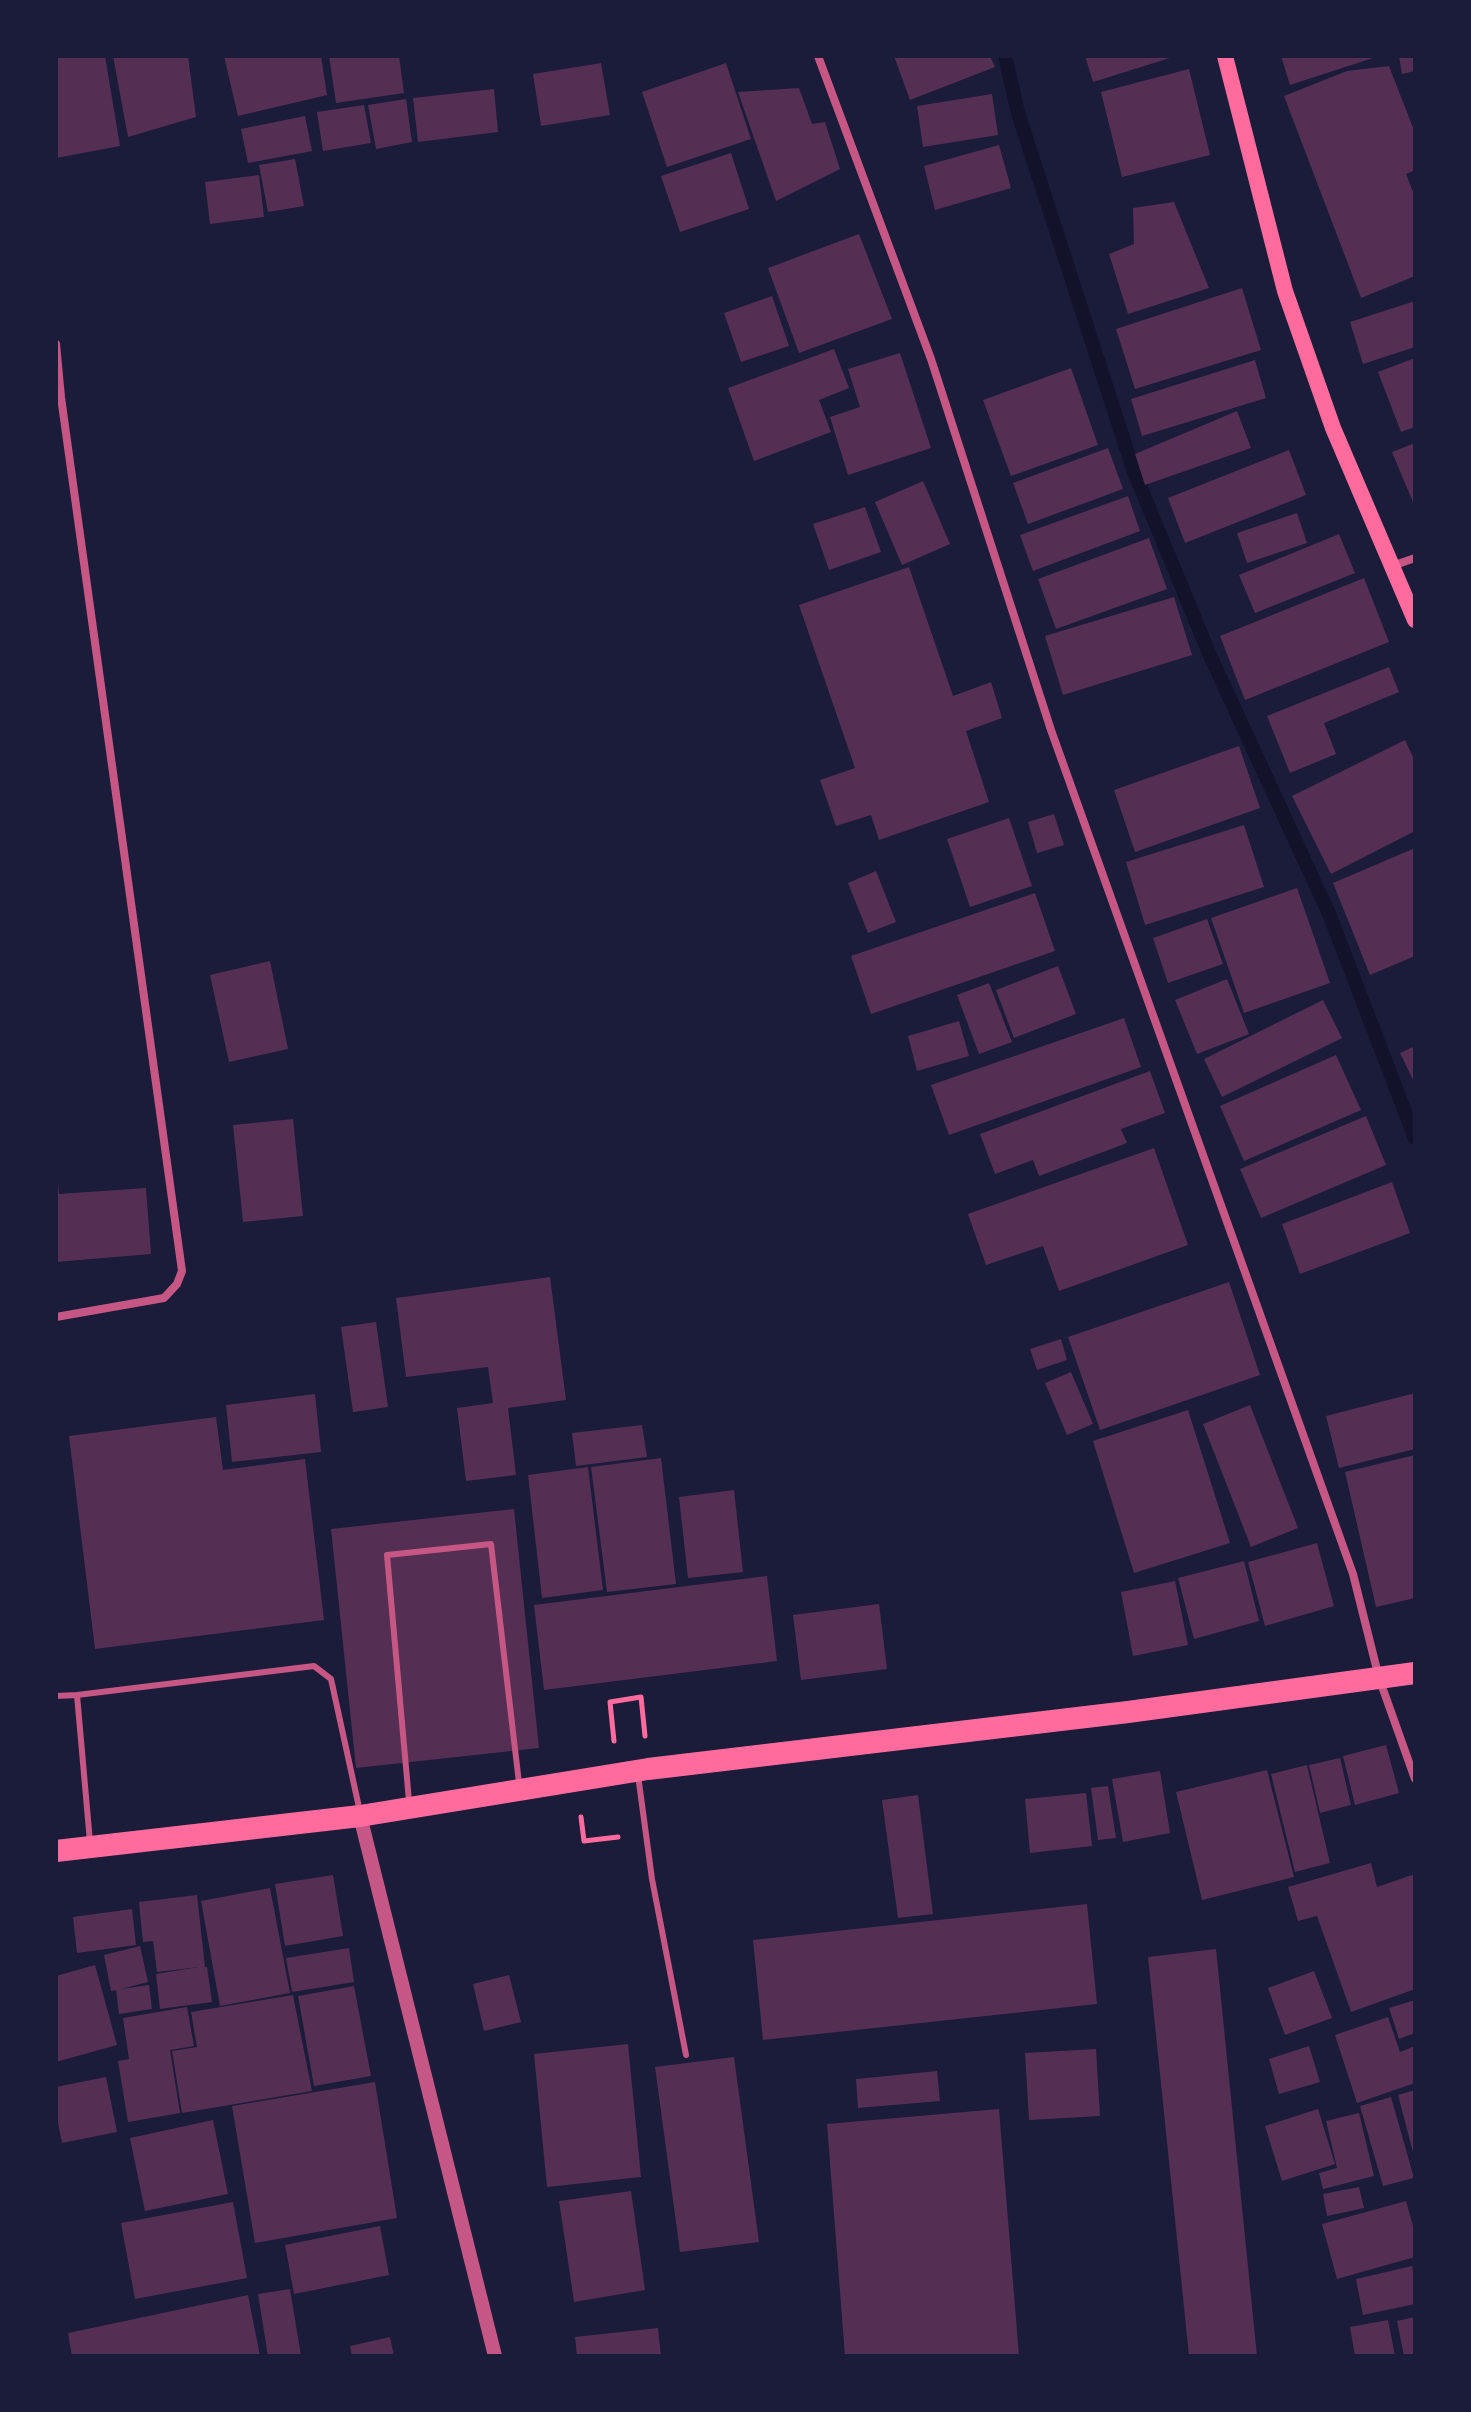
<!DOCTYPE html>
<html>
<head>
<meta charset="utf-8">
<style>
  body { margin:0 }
  #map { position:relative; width:1471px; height:2412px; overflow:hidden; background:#1b1b3a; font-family:"Open Sans",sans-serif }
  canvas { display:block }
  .frame { position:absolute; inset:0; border:58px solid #1b1b3a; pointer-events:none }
</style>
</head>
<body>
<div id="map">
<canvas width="1471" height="2412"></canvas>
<div class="frame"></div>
</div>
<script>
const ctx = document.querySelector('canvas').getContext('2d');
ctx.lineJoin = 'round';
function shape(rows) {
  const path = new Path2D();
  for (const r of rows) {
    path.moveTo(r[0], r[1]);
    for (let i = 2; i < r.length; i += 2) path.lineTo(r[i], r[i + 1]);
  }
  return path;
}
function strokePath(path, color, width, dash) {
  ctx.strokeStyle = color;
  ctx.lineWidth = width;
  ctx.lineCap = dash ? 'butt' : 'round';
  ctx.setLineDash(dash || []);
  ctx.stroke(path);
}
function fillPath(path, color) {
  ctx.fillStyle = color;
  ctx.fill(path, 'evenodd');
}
strokePath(shape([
  [1005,56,1018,113,1133,469,1209,653,1330,916,1415,1138]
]), '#12122b', 14);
fillPath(shape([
  [56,56,105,56,120,146,56,158],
  [113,56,188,56,196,117,128,137],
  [224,56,321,56,327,95,238,116],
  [329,56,399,56,404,93,336,103],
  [894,56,990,56,995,67,910,100],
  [1085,56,1173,56,1173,57,1093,82],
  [1281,56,1376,56,1376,57,1290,85],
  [1399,56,1415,56,1415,71,1402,74],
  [601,63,610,115,541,126,533,74],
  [726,63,751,139,667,167,642,92],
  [1389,66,1415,133,1415,170,1406,174,1415,197,1415,276,1361,298,1284,96,1347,71],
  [1189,69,1210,155,1122,177,1101,92],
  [799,88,812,124,825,122,840,169,776,201,738,92],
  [494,89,498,132,418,142,413,98],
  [992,94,998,135,923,147,917,106],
  [406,99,412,142,376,149,368,105],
  [364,105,371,143,323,151,317,112],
  [305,116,312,151,248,163,241,129],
  [999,145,1011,188,935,210,924,166],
  [731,153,749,209,680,232,661,176],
  [295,159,304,206,268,212,259,165],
  [259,175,264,217,210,224,205,182],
  [1174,202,1209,288,1128,314,1109,254,1134,244,1133,208],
  [859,234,892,319,799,353,768,268],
  [1242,288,1261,350,1135,389,1116,329],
  [772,296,789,346,741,362,724,313],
  [1415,301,1415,347,1363,364,1350,322],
  [834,349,849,388,819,400,831,432,754,461,728,388],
  [900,353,931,448,848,475,830,417,860,407,848,369],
  [1415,358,1415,427,1401,432,1378,372],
  [1255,360,1266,398,1142,436,1131,399],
  [1071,368,1098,445,1011,476,983,400],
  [1237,411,1251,448,1145,485,1135,454],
  [1415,443,1415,507,1392,452],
  [1108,448,1123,489,1028,524,1013,483],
  [1289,450,1306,495,1185,543,1168,498],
  [923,481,950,544,902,565,875,502],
  [1128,496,1140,531,1033,571,1020,535],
  [865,507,881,552,829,570,813,524],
  [1297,513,1307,543,1247,563,1237,533],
  [1339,534,1355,573,1255,613,1239,575],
  [1149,538,1167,589,1056,629,1038,579],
  [909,567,953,696,991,682,1002,718,966,731,989,802,879,840,871,815,836,826,820,780,855,768,799,605],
  [1364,578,1389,642,1245,700,1220,636],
  [1174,597,1192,655,1063,695,1045,636],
  [1389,667,1399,692,1324,723,1336,754,1290,773,1267,716],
  [1405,740,1415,761,1415,831,1331,874,1292,796],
  [1239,746,1260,808,1135,852,1114,790],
  [1054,814,1064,845,1037,853,1028,822],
  [1009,818,1032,886,970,907,947,839],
  [1244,825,1264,887,1145,925,1126,862],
  [1415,848,1415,956,1370,975,1333,883],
  [876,871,896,922,868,933,848,883],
  [1297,888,1330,983,1244,1013,1211,918],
  [1035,893,1055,951,871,1014,851,956],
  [1207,919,1223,964,1168,983,1153,938],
  [270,961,288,1049,229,1062,210,975],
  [1058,966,1076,1014,1014,1038,996,990],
  [1227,979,1249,1034,1197,1054,1175,1000],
  [989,983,1012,1042,979,1054,957,995],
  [1323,1000,1342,1038,1222,1097,1204,1059],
  [1124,1018,1141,1067,949,1135,931,1085],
  [959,1021,969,1056,917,1071,908,1036],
  [1415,1046,1415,1084,1400,1053],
  [1336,1055,1361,1110,1244,1161,1220,1106],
  [1150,1071,1165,1113,1121,1129,1127,1143,1039,1176,1033,1160,995,1174,980,1134],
  [1366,1116,1386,1165,1261,1218,1240,1169],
  [293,1119,303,1216,243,1222,233,1125],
  [1154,1148,1188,1245,1059,1291,1043,1246,986,1265,968,1214],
  [56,1182,58,1182,59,1194,146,1188,151,1254,56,1262],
  [1392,1182,1410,1233,1300,1274,1282,1224],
  [550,1277,566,1400,508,1408,516,1475,466,1481,457,1408,493,1403,488,1367,406,1377,396,1298],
  [1229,1282,1260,1375,1100,1430,1068,1337],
  [376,1322,388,1407,353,1412,341,1327],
  [1061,1339,1067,1360,1037,1370,1030,1349],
  [1071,1372,1093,1424,1067,1435,1045,1383],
  [1415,1393,1415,1449,1339,1468,1326,1416],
  [315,1394,321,1452,232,1462,226,1405],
  [1250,1405,1298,1528,1251,1547,1203,1424],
  [1188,1410,1230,1543,1134,1573,1093,1441],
  [216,1417,223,1470,305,1459,324,1620,95,1649,69,1436],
  [642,1425,647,1457,576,1466,572,1433],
  [1415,1455,1415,1598,1376,1607,1345,1472],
  [661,1458,676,1584,607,1592,591,1467],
  [588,1467,603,1590,542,1598,528,1475],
  [734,1490,743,1572,688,1578,679,1497],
  [514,1509,539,1748,356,1768,331,1529],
  [1317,1543,1334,1606,1265,1626,1248,1562],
  [1244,1561,1259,1621,1194,1639,1178,1578],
  [767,1576,777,1661,544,1690,534,1605],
  [1175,1581,1188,1645,1133,1656,1121,1592],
  [879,1604,887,1669,801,1680,793,1615],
  [1386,1745,1399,1793,1355,1805,1343,1756],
  [1340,1758,1351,1805,1320,1813,1309,1765],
  [1307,1765,1330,1863,1295,1872,1271,1774],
  [1267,1770,1294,1877,1202,1900,1176,1792],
  [1160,1771,1170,1833,1123,1842,1112,1779],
  [1108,1786,1116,1838,1098,1840,1091,1788],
  [1086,1793,1092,1846,1030,1853,1025,1799],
  [918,1795,933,1914,898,1918,882,1800],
  [1371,1863,1377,1887,1415,1874,1415,1989,1351,2012,1317,1916,1298,1921,1288,1887],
  [333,1875,343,1936,285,1946,275,1884],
  [270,1888,290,1993,220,2006,201,1901],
  [197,1895,205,1967,207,1967,212,2002,160,2009,156,1974,199,1967,157,1972,153,1941,143,1942,139,1902],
  [1087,1904,1097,2004,763,2040,753,1940],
  [132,1909,136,1945,77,1953,73,1917],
  [140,1946,148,1982,121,1989,149,1985,152,2009,119,2014,116,1990,111,1991,104,1955],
  [349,1948,354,1982,292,1992,286,1958],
  [1216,1949,1257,2356,1189,2356,1148,1957],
  [95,1965,117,2045,56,2062,56,1976],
  [1314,1971,1332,2018,1285,2035,1268,1988],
  [509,1975,521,2022,484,2031,473,1984],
  [354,1986,371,2076,314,2086,298,1996],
  [293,1995,312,2091,182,2113,172,2051,197,2047,191,2012],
  [1415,2000,1415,2033,1399,2039,1389,2008],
  [187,2007,194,2046,170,2050,180,2113,128,2122,118,2061,129,2059,123,2018],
  [1388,2017,1400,2052,1415,2046,1415,2083,1357,2103,1335,2035],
  [628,2044,641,2177,547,2187,534,2054],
  [1309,2046,1320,2082,1279,2094,1269,2059],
  [1096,2049,1100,2116,1029,2120,1025,2053],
  [734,2057,759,2242,680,2252,655,2067],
  [937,2071,940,2101,858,2108,856,2079],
  [106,2077,117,2132,62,2143,56,2113,56,2087],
  [375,2082,397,2218,255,2243,232,2106],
  [1415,2090,1415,2156,1414,2156,1398,2095],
  [1391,2097,1414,2178,1383,2186,1360,2106],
  [999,2109,1019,2356,845,2356,827,2124],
  [1318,2109,1335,2164,1282,2181,1265,2126],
  [1359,2113,1374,2176,1323,2189,1319,2173,1337,2168,1326,2121],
  [213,2120,228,2194,145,2211,130,2138],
  [1359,2187,1364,2208,1327,2216,1323,2194],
  [631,2191,645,2290,574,2302,559,2201],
  [1406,2201,1415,2233,1415,2257,1337,2279,1322,2224],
  [233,2202,247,2278,135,2299,121,2223],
  [380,2226,389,2275,294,2294,285,2245],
  [1412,2266,1415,2282,1415,2304,1363,2315,1356,2279],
  [290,2289,301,2356,268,2356,258,2294],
  [248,2295,260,2356,72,2356,68,2333],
  [1415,2317,1415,2356,1404,2356,1397,2321],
  [1388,2320,1395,2356,1355,2356,1350,2327],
  [658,2328,661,2356,577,2356,575,2337],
  [390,2337,394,2356,352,2356,350,2346]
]), '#542f53');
strokePath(shape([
  [614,1741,610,1702,641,1697,645,1736],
  [581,1817,584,1841,618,1837]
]), '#ff6b9d', 5);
strokePath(shape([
  [56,1696,77,1695],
  [638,1775,652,1879,686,2055],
  [409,1801,387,1555,491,1544,519,1783],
  [90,1842,77,1695,314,1666,331,1679,360,1812]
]), '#c65784', 6);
strokePath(shape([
  [818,56,931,359,1051,730,1353,1574,1379,1678,1415,1779],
  [56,344,61,397,182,1271,177,1284,164,1298,56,1317],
  [1392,566,1415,558]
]), '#c65784', 8);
strokePath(shape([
  [360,1816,495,2356]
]), '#c65784', 14);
strokePath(shape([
  [1225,56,1285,291,1333,428,1415,620]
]), '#ff6b9d', 16);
strokePath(shape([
  [56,1851,360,1816,648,1769,1128,1712,1415,1673]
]), '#ff6b9d', 22);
</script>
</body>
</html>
